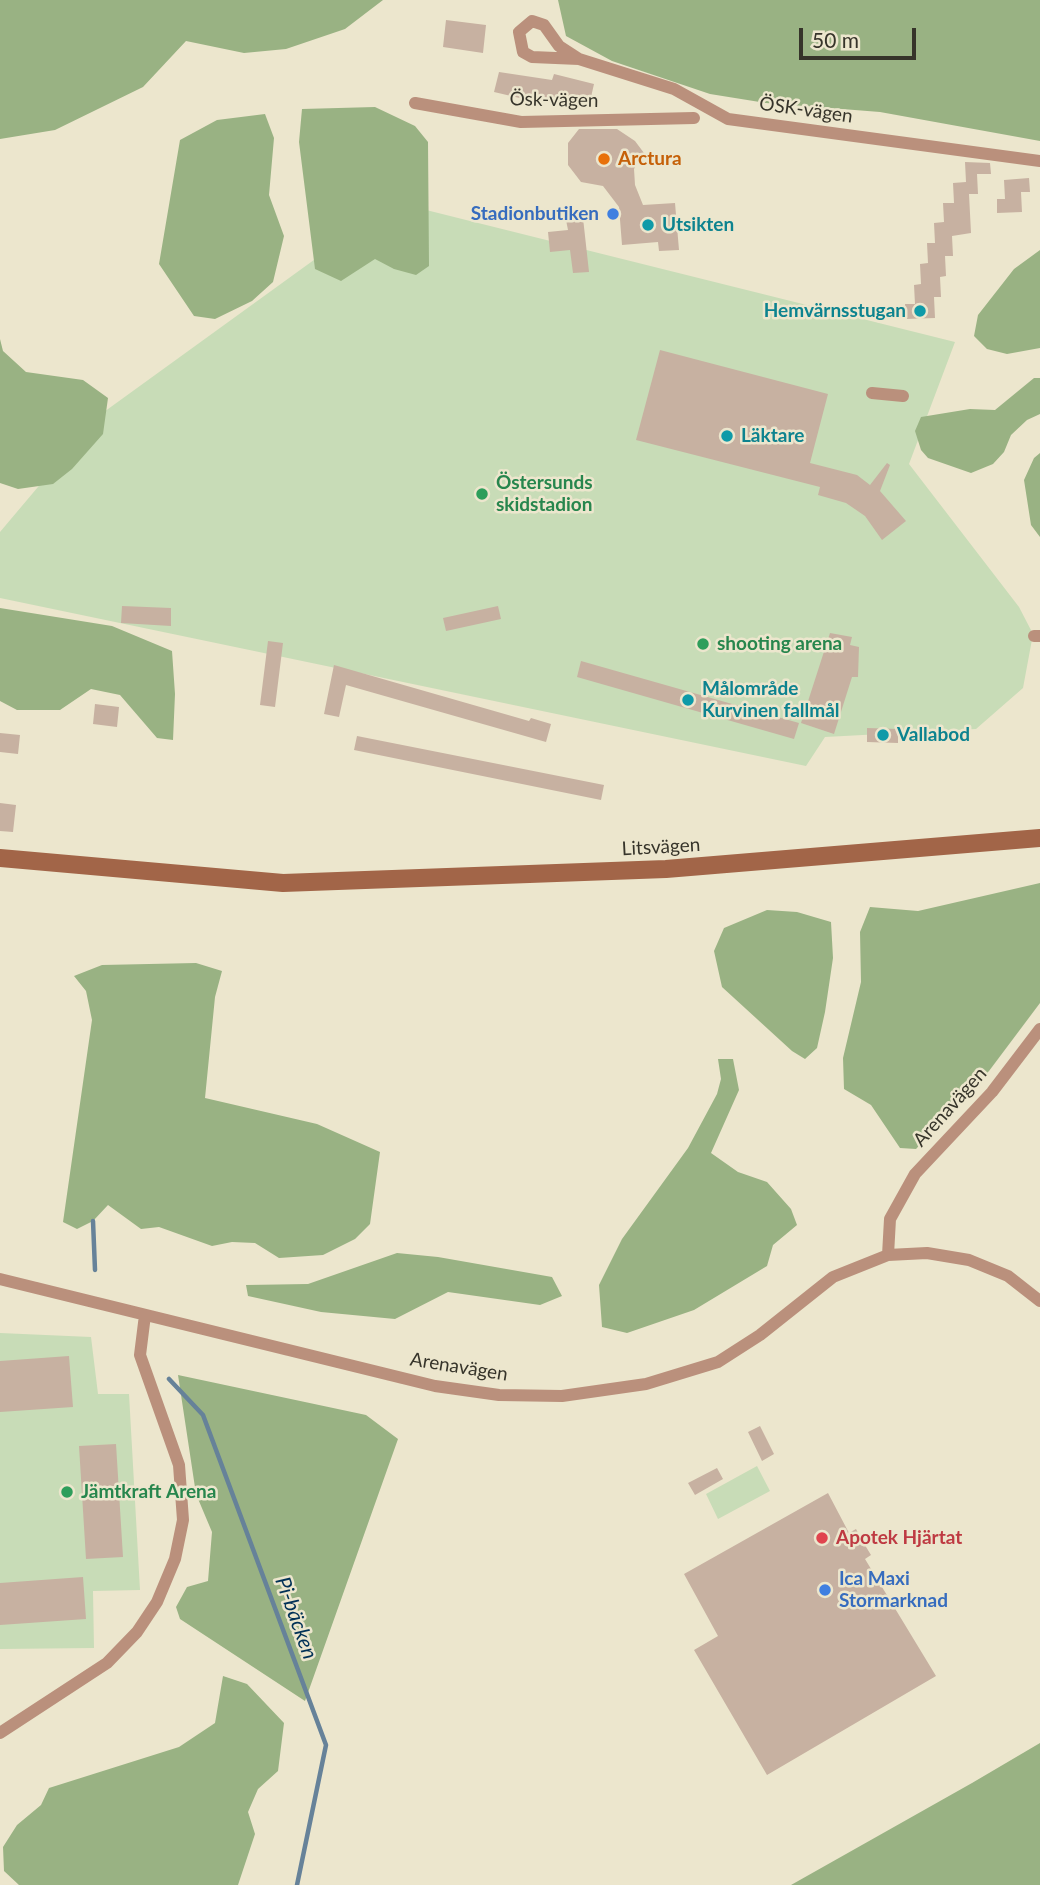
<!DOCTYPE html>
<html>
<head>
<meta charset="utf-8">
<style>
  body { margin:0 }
  #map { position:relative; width:1040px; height:1885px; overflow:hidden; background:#ece6cd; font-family:Lato,sans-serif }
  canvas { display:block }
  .scale { position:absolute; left:799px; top:28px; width:117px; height:32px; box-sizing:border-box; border:4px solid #36342a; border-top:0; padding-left:9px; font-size:21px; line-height:24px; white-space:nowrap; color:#36342a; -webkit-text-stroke:5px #ece6cd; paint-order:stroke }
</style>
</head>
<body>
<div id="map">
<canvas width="1040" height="1885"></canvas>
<div class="scale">50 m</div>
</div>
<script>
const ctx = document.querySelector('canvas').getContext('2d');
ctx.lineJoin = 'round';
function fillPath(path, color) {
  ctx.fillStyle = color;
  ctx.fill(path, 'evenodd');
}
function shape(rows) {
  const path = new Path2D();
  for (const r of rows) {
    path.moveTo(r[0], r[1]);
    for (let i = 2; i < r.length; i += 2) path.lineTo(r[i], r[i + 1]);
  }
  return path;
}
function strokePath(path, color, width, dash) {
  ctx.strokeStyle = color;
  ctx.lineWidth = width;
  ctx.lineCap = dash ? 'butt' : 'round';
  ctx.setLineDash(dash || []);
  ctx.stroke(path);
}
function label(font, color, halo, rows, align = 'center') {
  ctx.font = font + ' Lato,sans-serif';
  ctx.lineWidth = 5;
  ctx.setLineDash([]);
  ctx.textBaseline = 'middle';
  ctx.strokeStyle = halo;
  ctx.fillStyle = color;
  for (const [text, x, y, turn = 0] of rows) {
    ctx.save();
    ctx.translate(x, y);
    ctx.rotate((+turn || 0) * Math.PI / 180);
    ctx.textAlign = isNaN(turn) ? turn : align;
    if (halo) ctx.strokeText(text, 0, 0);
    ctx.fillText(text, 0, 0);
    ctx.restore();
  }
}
fillPath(shape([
  [394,202,955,342,909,464,1019,607,1033,634,1023,688,976,729,825,737,806,766,0,598,0,532,97,417],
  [0,1333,91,1337,98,1394,129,1394,140,1590,93,1591,94,1648,0,1649],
  [757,1466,770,1491,718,1519,706,1494]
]), '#c8dcb7');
fillPath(shape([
  [0,0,383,0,345,29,286,49,244,53,186,41,143,87,55,130,0,139],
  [558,0,1040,0,1040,141,880,112,766,103,710,94,612,61,566,36],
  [375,107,415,126,428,142,429,266,416,275,394,269,375,259,341,281,315,269,299,142,302,109],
  [265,114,274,138,269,195,284,236,273,282,252,301,215,319,194,316,159,264,180,140,217,120],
  [1040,250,1040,348,1007,354,987,349,974,336,978,315,1014,269],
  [0,339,3,351,26,372,83,380,108,398,103,434,72,469,53,484,18,489,0,483],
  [1034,378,1040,378,1040,414,1027,420,1011,435,1004,452,993,464,971,473,928,458,921,450,915,431,921,417,970,409,995,410],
  [1040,453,1040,537,1031,525,1024,480,1034,458],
  [0,608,112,626,172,651,175,694,173,740,157,738,120,695,91,689,60,710,17,710,0,701],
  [1040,883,1040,1003,989,1071,916,1149,900,1148,871,1105,844,1089,843,1058,861,982,860,932,870,907,918,911],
  [767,910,797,912,831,922,833,958,825,1012,817,1048,805,1059,792,1051,722,987,714,951,724,928],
  [196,963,222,971,215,997,205,1098,317,1124,380,1152,370,1224,355,1239,323,1255,279,1258,255,1243,232,1242,212,1246,159,1227,141,1229,108,1205,93,1221,77,1229,63,1222,92,1020,86,991,74,976,102,965],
  [718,1059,733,1059,739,1090,711,1153,738,1172,767,1182,791,1209,797,1225,773,1245,767,1266,694,1310,627,1333,602,1327,599,1285,622,1239,688,1148,717,1094,721,1079],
  [397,1253,438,1257,552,1277,562,1296,540,1305,448,1292,395,1319,321,1312,248,1296,246,1285,308,1284],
  [178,1375,366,1415,398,1439,305,1701,180,1619,176,1607,187,1587,208,1581,212,1532,196,1494],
  [223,1676,247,1684,284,1723,278,1771,258,1789,248,1812,255,1834,238,1885,19,1885,4,1871,3,1847,17,1825,41,1805,49,1788,179,1747,215,1723],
  [1040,1743,1040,1885,791,1885,972,1783]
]), '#99b283');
strokePath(shape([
  [93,1221,95,1270],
  [169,1379,203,1415,326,1745,297,1885]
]), '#668299', 4.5);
fillPath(shape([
  [446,20,486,25,483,53,443,47],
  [499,72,552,80,554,74,594,84,589,106,552,97,551,102,525,95,524,99,494,92],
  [579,129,617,129,635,141,644,153,634,169,635,185,643,205,675,203,679,250,659,251,658,242,622,245,619,207,603,186,581,182,568,165,568,143],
  [965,162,990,163,991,174,977,174,978,194,969,194,971,233,952,236,953,256,945,256,946,276,940,277,941,297,934,297,935,318,906,319,905,304,915,304,914,285,921,284,920,264,928,263,927,243,935,243,934,223,944,222,943,203,954,203,953,183,966,182],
  [1029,178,1030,192,1021,192,1022,212,997,213,997,199,1005,199,1004,180],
  [583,218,589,272,573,273,570,250,550,252,548,232,568,230,566,220],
  [660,350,828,394,810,463,857,475,870,485,887,463,890,465,880,491,906,521,882,540,865,516,846,503,818,495,820,487,636,440],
  [122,606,171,608,171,626,121,623],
  [498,606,501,619,446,631,443,618],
  [830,633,852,637,850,645,859,647,858,677,852,677,834,734,801,723],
  [268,641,283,643,275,707,260,705],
  [581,661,799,723,794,739,577,677],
  [334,665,529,721,531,718,551,724,546,742,346,685,339,717,324,714],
  [95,704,119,707,117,727,93,724],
  [867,728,898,729,898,743,867,742],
  [0,733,20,735,18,754,0,752],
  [357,736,604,785,601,800,354,750],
  [0,803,16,805,13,832,0,831],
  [69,1356,73,1407,0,1412,0,1361],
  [760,1426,774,1454,762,1461,748,1432],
  [116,1444,123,1557,86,1559,79,1446],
  [717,1468,723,1479,695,1495,688,1483],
  [828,1493,849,1533,856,1529,860,1537,871,1555,865,1559,936,1676,767,1775,694,1650,718,1636,684,1574],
  [83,1577,86,1619,0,1625,0,1583]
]), '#c7b1a1');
strokePath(shape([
  [579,59,559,46,544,25,532,21,519,32,523,52,532,57,579,59,674,89,728,119,1040,161],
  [415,103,521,122,694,118],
  [872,393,903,396],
  [1034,636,1040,636],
  [888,1255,890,1219,915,1174,992,1092,1040,1029],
  [0,1279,435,1386,499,1395,562,1396,646,1384,718,1362,760,1335,833,1277,888,1255,927,1253,969,1260,1008,1276,1040,1301],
  [0,1733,107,1663,137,1632,157,1602,175,1559,183,1520,179,1465,140,1355,145,1315]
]), '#ba907c', 12);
strokePath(shape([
  [0,858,283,883,666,869,1040,838]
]), '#a26548', 18);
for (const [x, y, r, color] of [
  [604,159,7,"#e8710a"],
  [613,214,7,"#3f7fe0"],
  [648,225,7,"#0f9aa8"],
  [920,311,7,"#0f9aa8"],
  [727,436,7,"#0f9aa8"],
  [482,494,7,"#2e9e5b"],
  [703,644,7,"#2e9e5b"],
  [688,700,7,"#0f9aa8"],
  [883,735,7,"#0f9aa8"],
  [67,1492,7,"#2e9e5b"],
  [822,1538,7,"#e0444e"],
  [825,1590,7,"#3f7fe0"]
]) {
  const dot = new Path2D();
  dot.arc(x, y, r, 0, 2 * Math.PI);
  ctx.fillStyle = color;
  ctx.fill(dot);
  strokePath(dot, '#ece6cd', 2.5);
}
label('19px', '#36342a', '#ece6cd', [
  ["Ösk-vägen",554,100,1],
  ["ÖSK-vägen",806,110,8],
  ["Litsvägen",661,847,-3],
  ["Arenavägen",950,1107,-48],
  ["Arenavägen",459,1367,9]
]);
label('bold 19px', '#c56008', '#ece6cd', [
  ["Arctura",618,159]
], 'left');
label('bold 19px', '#366cbe', '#ece6cd', [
  ["Stadionbutiken",599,214],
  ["Ica Maxi",839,1579,"left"],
  ["Stormarknad",839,1601,"left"]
], 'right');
label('bold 19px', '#0d838f', '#ece6cd', [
  ["Utsikten",662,225],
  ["Hemvärnsstugan",906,311,"right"],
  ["Läktare",741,436],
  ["Målområde",702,689],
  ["Kurvinen fallmål",702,711],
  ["Vallabod",897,735]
], 'left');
label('bold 19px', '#27864d', '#ece6cd', [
  ["Östersunds",496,483],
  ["skidstadion",496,505],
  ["shooting arena",717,644],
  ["Jämtkraft Arena",81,1492]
], 'left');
label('bold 19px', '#be3a42', '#ece6cd', [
  ["Apotek Hjärtat",836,1538]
], 'left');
label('italic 21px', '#013156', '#ece6cd', [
  ["Pi-bäcken",296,1618,70]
]);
</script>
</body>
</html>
